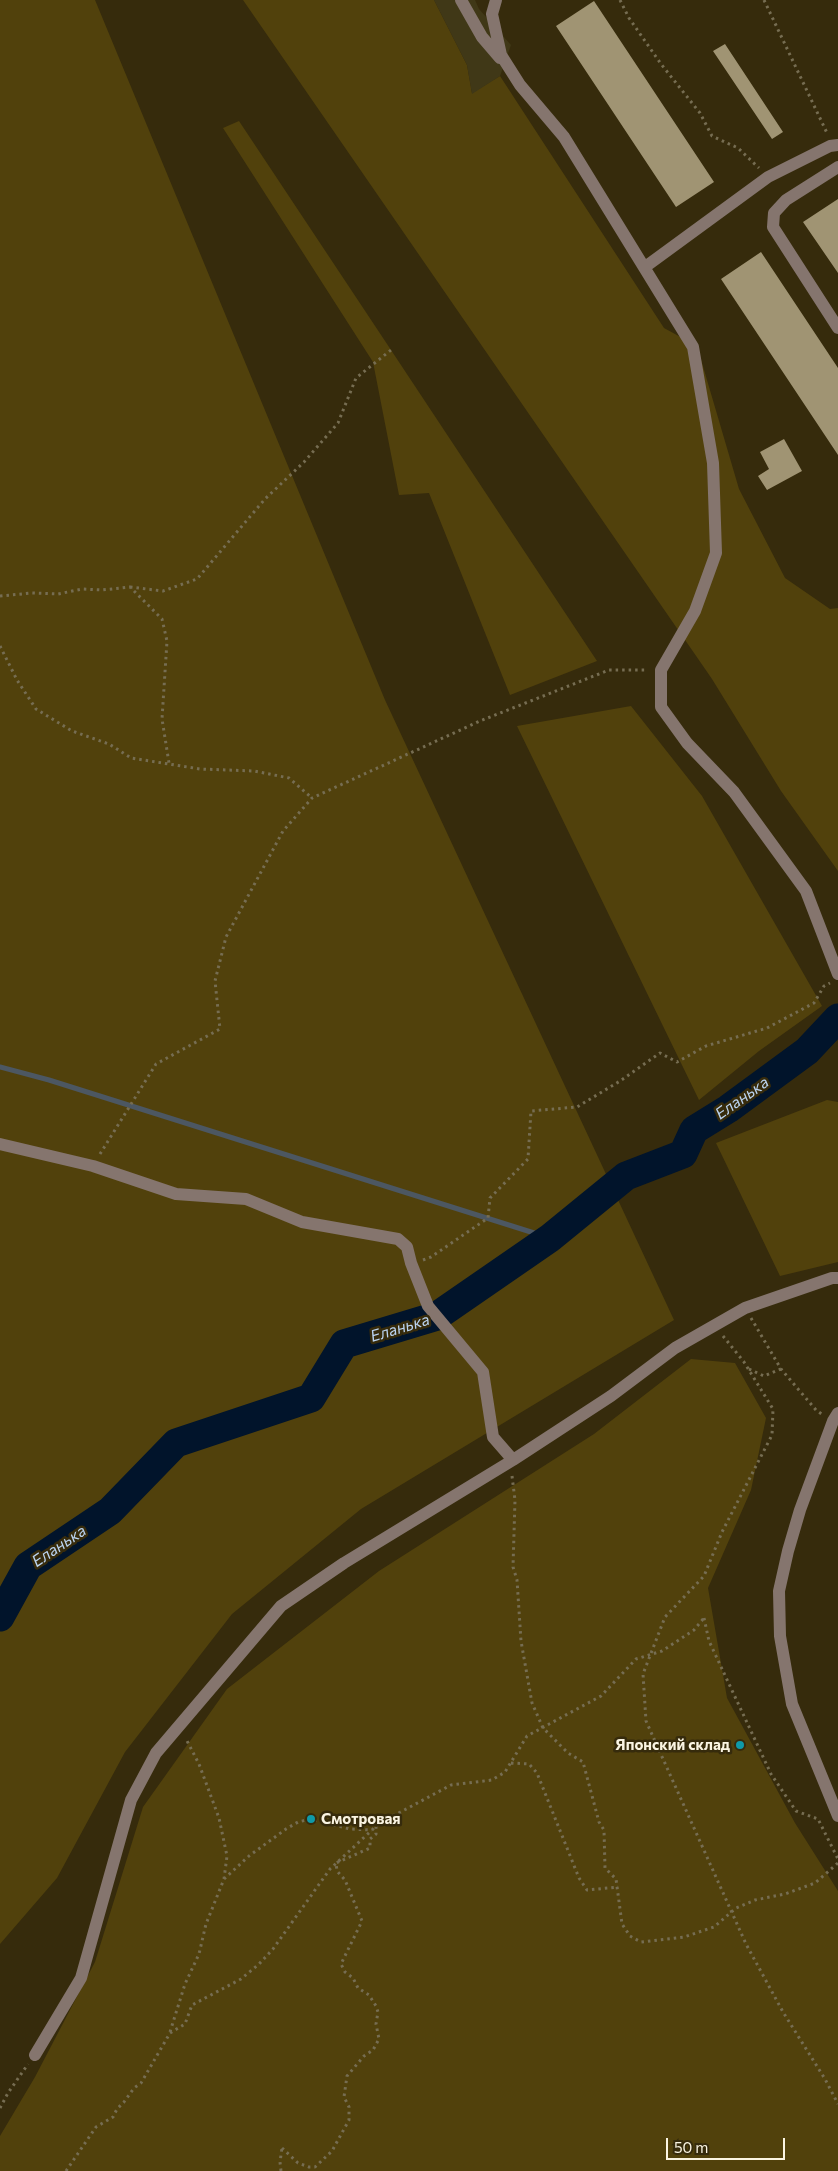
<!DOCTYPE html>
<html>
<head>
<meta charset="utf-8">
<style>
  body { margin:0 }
  #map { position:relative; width:838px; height:2171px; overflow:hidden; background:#362b0c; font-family:Commissioner,sans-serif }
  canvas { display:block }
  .scale { position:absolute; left:666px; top:2138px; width:119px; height:22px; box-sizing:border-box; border:2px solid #faf4e2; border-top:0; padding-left:6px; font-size:15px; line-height:18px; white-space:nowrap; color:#faf4e2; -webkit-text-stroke:4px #362b0c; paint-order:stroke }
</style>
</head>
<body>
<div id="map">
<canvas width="838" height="2171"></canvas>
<div class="scale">50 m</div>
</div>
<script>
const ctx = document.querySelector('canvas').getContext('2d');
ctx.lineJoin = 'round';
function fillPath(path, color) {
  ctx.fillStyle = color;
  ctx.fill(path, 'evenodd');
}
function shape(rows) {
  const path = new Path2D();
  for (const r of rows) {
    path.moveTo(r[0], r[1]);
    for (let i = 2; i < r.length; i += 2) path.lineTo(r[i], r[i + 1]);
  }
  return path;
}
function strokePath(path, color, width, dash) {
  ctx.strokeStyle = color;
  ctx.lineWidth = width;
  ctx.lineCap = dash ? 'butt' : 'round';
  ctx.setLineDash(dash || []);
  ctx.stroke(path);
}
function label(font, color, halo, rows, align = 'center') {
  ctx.font = font + ' Commissioner,sans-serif';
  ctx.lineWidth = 5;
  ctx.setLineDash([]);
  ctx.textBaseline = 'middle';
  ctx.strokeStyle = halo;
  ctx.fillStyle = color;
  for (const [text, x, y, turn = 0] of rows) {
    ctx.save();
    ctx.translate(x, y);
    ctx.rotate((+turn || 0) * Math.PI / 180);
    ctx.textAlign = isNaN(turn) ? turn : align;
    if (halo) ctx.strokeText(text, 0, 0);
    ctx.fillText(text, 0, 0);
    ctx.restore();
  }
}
fillPath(shape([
  [0,0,95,0,385,700,674,1320,361,1509,232,1614,125,1752,57,1878,0,1944],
  [243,0,434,0,467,65,472,93,500,76,664,328,697,346,739,489,785,578,830,609,838,608,838,871,781,791,712,679],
  [239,121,391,350,597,661,510,695,429,493,399,495,373,362,223,128],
  [631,706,702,796,822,1006,759,1051,699,1100,517,726],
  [827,1100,838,1102,838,1262,780,1276,716,1143],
  [691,1359,735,1363,766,1418,751,1490,708,1588,727,1698,795,1823,838,1891,838,2171,0,2171,0,2136,35,2077,95,1962,143,1807,227,1689,379,1571,594,1434]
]), '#51410c');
fillPath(shape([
  [434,0,475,0,479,9,511,45,500,76,472,94,467,65]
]), '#403817');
strokePath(shape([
  [0,1067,49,1080,550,1238]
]), '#4c5762', 5);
strokePath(shape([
  [0,1617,28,1566,110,1511,176,1443,311,1398,344,1344,437,1316,550,1238,626,1176,683,1154,694,1130,728,1109,807,1051,838,1018]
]), '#01142b', 29);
fillPath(shape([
  [594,1,714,182,676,207,556,26],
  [725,44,783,132,772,139,713,51],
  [838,199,838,273,803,222],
  [761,252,838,368,838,455,721,279],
  [784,439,802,471,767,490,758,476,769,469,760,452]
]), '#a09473');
strokePath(shape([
  [620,0,629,18,661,64,700,113,712,136,738,148,759,168],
  [764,0,827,133],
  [130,587,163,591,197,579,265,499,304,462,338,423,356,378,391,350],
  [0,596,32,593,58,594,82,589,102,590,130,587,162,619,167,641,162,719,169,763],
  [0,646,17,680,36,709,72,731,109,744,131,758,200,769,254,771,289,778,312,798],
  [100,1154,156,1064,220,1029,215,981,226,937,283,831,312,798,480,721,609,670,648,670],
  [423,1260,431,1257,488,1218,490,1198,528,1159,531,1111,577,1107,620,1081,660,1053,677,1062,706,1046,767,1028,814,1003,824,986,830,983],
  [751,1318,781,1369,816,1410,823,1415],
  [723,1336,744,1362,773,1409,772,1435,722,1532,704,1576,665,1617,643,1674,646,1721,746,1944,783,2012,825,2079,838,2104],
  [749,1369,764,1376,781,1369],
  [512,1476,515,1500,513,1567,517,1580,521,1641,532,1703,543,1728,568,1753,583,1762,599,1822,604,1830,605,1868,616,1879,622,1924,630,1936,641,1942,684,1937,714,1927,736,1908,755,1900,785,1894,815,1883,838,1863],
  [704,1618,709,1641,771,1774,796,1811,818,1819,838,1859],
  [511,1763,529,1764,537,1773,579,1878,587,1890,618,1887],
  [224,1879,249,1856,286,1829,298,1822,311,1819,350,1829,372,1830],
  [170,2032,185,1984,199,1954,206,1924,224,1879,227,1856,219,1818,199,1764,186,1739],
  [0,2108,8,2093,28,2064],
  [282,2148,298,2163,309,2167,315,2167,332,2151,349,2120,349,2107,344,2097,347,2076,364,2056,373,2050,379,2039,376,2024,378,2012,376,2006,369,1995,358,1988,353,1978,345,1972,341,1964,362,1921,345,1880,337,1871,336,1863,370,1848,370,1839,376,1834,376,1827],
  [66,2171,96,2127,113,2117,117,2109,124,2102,134,2088,141,2083,170,2033,185,2024,192,2005,241,1979,259,1964,273,1949,330,1869,386,1817,395,1815,451,1785,492,1780,505,1772,527,1736,601,1696,636,1659,662,1651,694,1630,704,1618],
  [281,2171,280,2162,282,2148]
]), '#766d52', 3, [2.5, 4]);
strokePath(shape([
  [461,0,482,37,500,58],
  [496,0,492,14,501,55,520,85,564,137,693,347,713,463,716,553,695,611,661,670,661,707,687,743,734,792,806,891,838,974],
  [838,167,786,200,774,213,773,227,838,328],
  [645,267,768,177,830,146,838,145],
  [0,1144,93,1166,176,1194,246,1199,302,1222,398,1239,407,1247,411,1263,428,1306,483,1372,493,1437,513,1460],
  [838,1413,833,1421,800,1510,788,1551,779,1591,780,1636,792,1704,838,1816],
  [35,2055,81,1978,131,1800,156,1753,281,1606,344,1563,513,1460,611,1396,675,1348,745,1308,832,1278,838,1278]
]), '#85756e', 12);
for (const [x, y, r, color] of [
  [740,1745,5,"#0f9aa8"],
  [311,1819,5,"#0f9aa8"]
]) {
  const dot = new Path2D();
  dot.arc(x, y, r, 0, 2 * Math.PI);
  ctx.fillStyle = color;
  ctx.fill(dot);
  strokePath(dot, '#362b0c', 2);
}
label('bold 15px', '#faf4e2', '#362b0c', [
  ["Японский склад",730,1745],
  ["Смотровая",321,1819,"left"]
], 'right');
label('italic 16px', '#bbd4f1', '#362b0c', [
  ["Еланька",742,1098,-35],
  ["Еланька",400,1328,-17],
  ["Еланька",59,1546,-34]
]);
</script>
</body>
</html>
